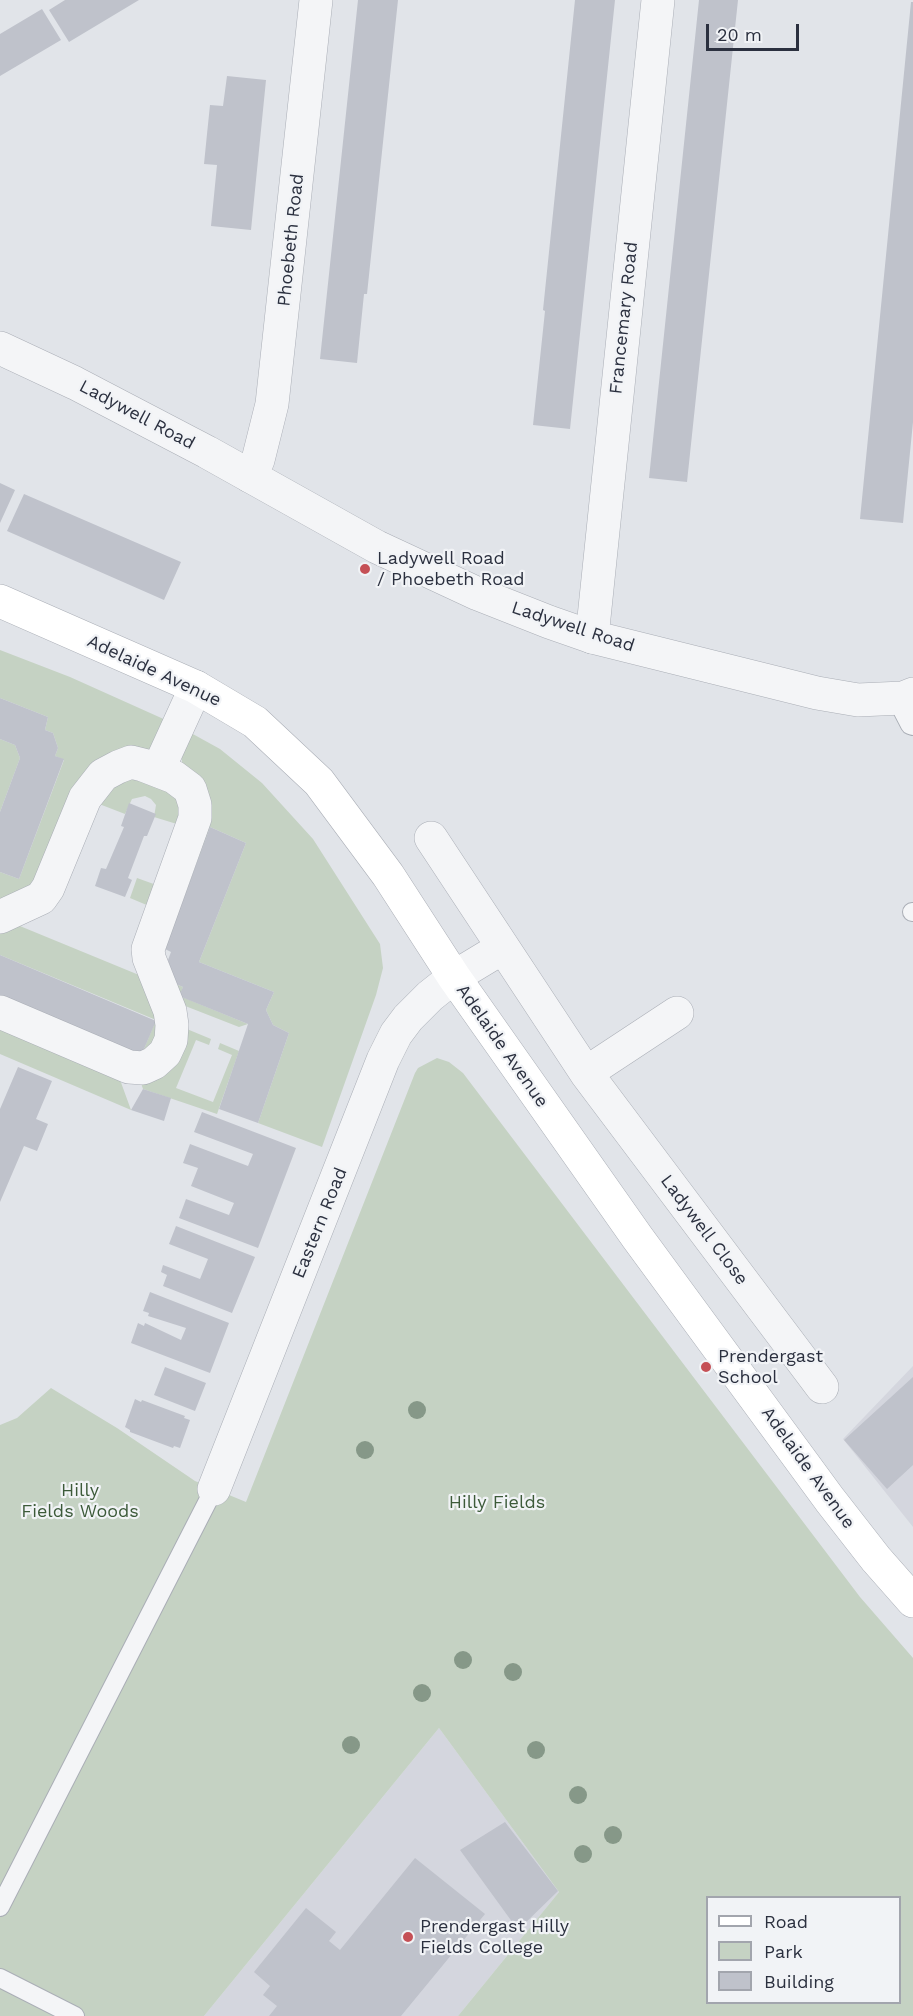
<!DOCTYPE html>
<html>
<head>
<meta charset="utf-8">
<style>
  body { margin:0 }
  #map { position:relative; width:913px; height:2016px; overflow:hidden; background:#e1e4e9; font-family:"Work Sans",sans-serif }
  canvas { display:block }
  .legend { position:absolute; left:706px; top:1896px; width:195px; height:108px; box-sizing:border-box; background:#f1f3f6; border:2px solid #a2a5ad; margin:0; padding:8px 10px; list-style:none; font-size:18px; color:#2b303f }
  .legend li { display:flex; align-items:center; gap:12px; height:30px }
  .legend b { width:30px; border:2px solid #a2a5ad }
  .scale { position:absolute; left:706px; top:24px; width:93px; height:27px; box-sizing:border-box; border:3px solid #2b303f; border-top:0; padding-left:8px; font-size:18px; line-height:21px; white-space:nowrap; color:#2b303f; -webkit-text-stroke:4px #f1f3f6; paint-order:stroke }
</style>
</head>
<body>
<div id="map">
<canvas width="913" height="2016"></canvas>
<ul class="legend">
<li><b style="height:8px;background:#fff"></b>Road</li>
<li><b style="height:16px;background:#c5d2c3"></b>Park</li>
<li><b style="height:16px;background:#bfc2cb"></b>Building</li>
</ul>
<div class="scale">20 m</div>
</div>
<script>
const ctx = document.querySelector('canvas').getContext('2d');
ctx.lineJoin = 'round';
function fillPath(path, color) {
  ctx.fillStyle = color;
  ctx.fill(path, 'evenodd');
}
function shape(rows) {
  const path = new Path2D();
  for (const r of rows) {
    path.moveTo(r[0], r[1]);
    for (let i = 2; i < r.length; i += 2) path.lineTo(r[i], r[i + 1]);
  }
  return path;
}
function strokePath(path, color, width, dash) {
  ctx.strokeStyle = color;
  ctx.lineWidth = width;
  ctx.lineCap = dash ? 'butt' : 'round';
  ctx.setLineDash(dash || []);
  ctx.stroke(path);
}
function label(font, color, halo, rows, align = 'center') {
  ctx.font = font + ' "Work Sans",sans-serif';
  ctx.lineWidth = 4.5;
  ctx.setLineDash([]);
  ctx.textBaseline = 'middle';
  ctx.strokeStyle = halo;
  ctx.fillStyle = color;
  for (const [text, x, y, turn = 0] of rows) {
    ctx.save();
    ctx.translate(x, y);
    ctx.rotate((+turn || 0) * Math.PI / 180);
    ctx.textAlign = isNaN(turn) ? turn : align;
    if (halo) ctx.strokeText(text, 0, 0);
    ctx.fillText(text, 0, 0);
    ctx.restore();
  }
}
fillPath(shape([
  [913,1366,913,1527,843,1439],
  [439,1728,559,1892,458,2016,204,2016]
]), '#d4d6de');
fillPath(shape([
  [0,650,70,677,168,721,149,750,138,750,39,886,0,907,0,872,19,879,64,760,55,756,58,748,53,733,45,730,48,717,0,698],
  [191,733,220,749,262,783,313,839,380,944,383,968,376,995,322,1147,258,1123,289,1033,273,1025,266,1010,274,992,199,962,246,843,210,827,198,860,192,858,182,765,182,754],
  [0,739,15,745,20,758,0,812],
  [124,773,183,796,180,825,154,817,156,805,151,799,145,796,132,799,125,814,94,802],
  [137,878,162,887,162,1037,141,1056,156,1020,0,955,0,932,15,924,139,975,149,906,130,898],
  [176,984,183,987,180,996,248,1024,239,1027,175,1002],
  [0,1025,119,1077,131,1110,0,1054],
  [182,1027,211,1039,209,1045,196,1040,176,1088,213,1102,232,1055,218,1049,220,1043,239,1051,217,1114,143,1089,140,1080],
  [437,1058,449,1062,463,1073,860,1597,913,1658,913,2016,458,2016,559,1892,439,1728,204,2016,0,2016,0,1425,17,1418,51,1388,117,1428,195,1481,246,1502,415,1073,418,1068],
  [708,1898,900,1898,900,2002,708,2002]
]), '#c5d2c3');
fillPath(shape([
  [65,0,139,0,69,42,49,10],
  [358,0,398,0,367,294,364,294,357,363,320,359],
  [575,0,615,0,570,429,533,425,545,311,543,310],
  [699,0,738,0,687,482,649,478],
  [911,2,913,2,913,422,903,523,860,519],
  [42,9,61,40,0,76,0,34],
  [227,76,266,80,251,230,211,226,217,165,204,164,207,134,210,105,223,106],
  [0,483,15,490,0,523],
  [24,494,181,562,164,600,7,531],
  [0,698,48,717,45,730,53,733,58,748,55,756,64,759,19,879,0,872,0,812,20,758,15,745,0,739],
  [129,803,156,814,147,836,144,836,128,878,132,880,125,897,95,886,101,868,106,869,124,827,121,826],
  [210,827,246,843,199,962,274,992,266,1010,273,1025,289,1033,258,1123,219,1109,248,1024,179,996,183,987,176,984,168,960,171,952,165,949],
  [0,955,156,1021,141,1056,0,997],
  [18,1067,52,1081,36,1119,48,1124,37,1151,24,1146,0,1202,0,1109],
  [143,1089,171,1098,164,1121,131,1110],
  [202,1112,296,1148,258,1248,179,1218,186,1199,229,1215,234,1203,191,1186,198,1168,183,1163,190,1144,248,1166,253,1154,194,1132],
  [176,1226,255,1257,232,1313,163,1286,167,1275,161,1272,163,1265,200,1279,208,1259,169,1244],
  [150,1292,229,1323,210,1373,131,1343,138,1323,144,1326,145,1323,181,1340,186,1328,148,1316,149,1313,143,1311],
  [165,1367,206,1383,195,1411,154,1395],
  [913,1377,913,1465,887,1489,844,1440],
  [135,1399,141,1402,142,1400,185,1416,184,1418,190,1420,180,1448,174,1446,173,1448,130,1432,130,1430,125,1427],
  [505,1822,558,1891,518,1930,460,1850],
  [415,1858,485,1914,401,2016,269,2016,277,2006,263,1995,270,1986,254,1972,306,1908,336,1932,329,1941,340,1950]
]), '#bfc2cb');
const service = shape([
  [896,698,910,725,913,726],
  [912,912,913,912],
  [0,1907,214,1489],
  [0,1978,75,2016]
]);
const minor = shape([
  [250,476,258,460,272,404,316,0],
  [592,637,658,0],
  [158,770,196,687],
  [431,838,586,1073,822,1387],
  [0,917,41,898,48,888,85,798,103,775,118,767,131,762,143,765,174,777,190,789,195,805,195,818,148,949,149,958,170,1011,172,1025,171,1040,165,1053,154,1063,143,1068,129,1067,0,1012],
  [586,1073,677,1013],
  [214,1489,383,1060,396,1034,408,1018,430,996,454,977,502,948]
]);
const tertiary = shape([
  [0,348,75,383,207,452,377,547,478,594,549,622,592,637,817,693,858,700,903,698,913,694]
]);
const secondary = shape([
  [0,601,196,687,255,722,319,782,388,875,454,977,637,1237,830,1500,876,1559,913,1601]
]);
strokePath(service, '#aaaeb6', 20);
strokePath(minor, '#aaaeb6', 34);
strokePath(tertiary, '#aaaeb6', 34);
strokePath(secondary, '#aaaeb6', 34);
strokePath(service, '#f4f5f7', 18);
strokePath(minor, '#f4f5f7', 33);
strokePath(tertiary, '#f4f5f7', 33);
strokePath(secondary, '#fff', 33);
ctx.fillStyle = '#869888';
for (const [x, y] of [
  [417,1410],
  [365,1450],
  [463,1660],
  [513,1672],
  [422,1693],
  [351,1745],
  [536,1750],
  [578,1795],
  [613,1835],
  [583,1854]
]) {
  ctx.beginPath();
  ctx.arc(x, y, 9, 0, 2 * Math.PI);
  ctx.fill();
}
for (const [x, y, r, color] of [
  [365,569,6,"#c55056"],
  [706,1367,6,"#c55056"],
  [408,1937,6,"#c55056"]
]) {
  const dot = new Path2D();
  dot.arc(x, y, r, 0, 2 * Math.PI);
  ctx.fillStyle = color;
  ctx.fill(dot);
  strokePath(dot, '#f1f3f6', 2);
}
label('18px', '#2b303f', '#f1f3f6', [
  ["Phoebeth Road",291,240,-84],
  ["Francemary Road",624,318,-84],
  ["Ladywell Road",137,415,28],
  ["Ladywell Road",573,627,18],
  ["Adelaide Avenue",154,671,25],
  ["Adelaide Avenue",502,1046,55],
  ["Eastern Road",320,1223,-68],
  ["Ladywell Close",704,1230,53],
  ["Adelaide Avenue",808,1468,54]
]);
label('18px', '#2b303f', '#f1f3f6', [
  ["Ladywell Road",377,559],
  ["/ Phoebeth Road",377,580],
  ["Prendergast",718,1357],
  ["School",718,1378],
  ["Prendergast Hilly",420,1927],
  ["Fields College",420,1948]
], 'left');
label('18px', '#3c5a39', '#f1f3f6', [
  ["Hilly",80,1491],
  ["Fields Woods",80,1512],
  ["Hilly Fields",497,1503]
]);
</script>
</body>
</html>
